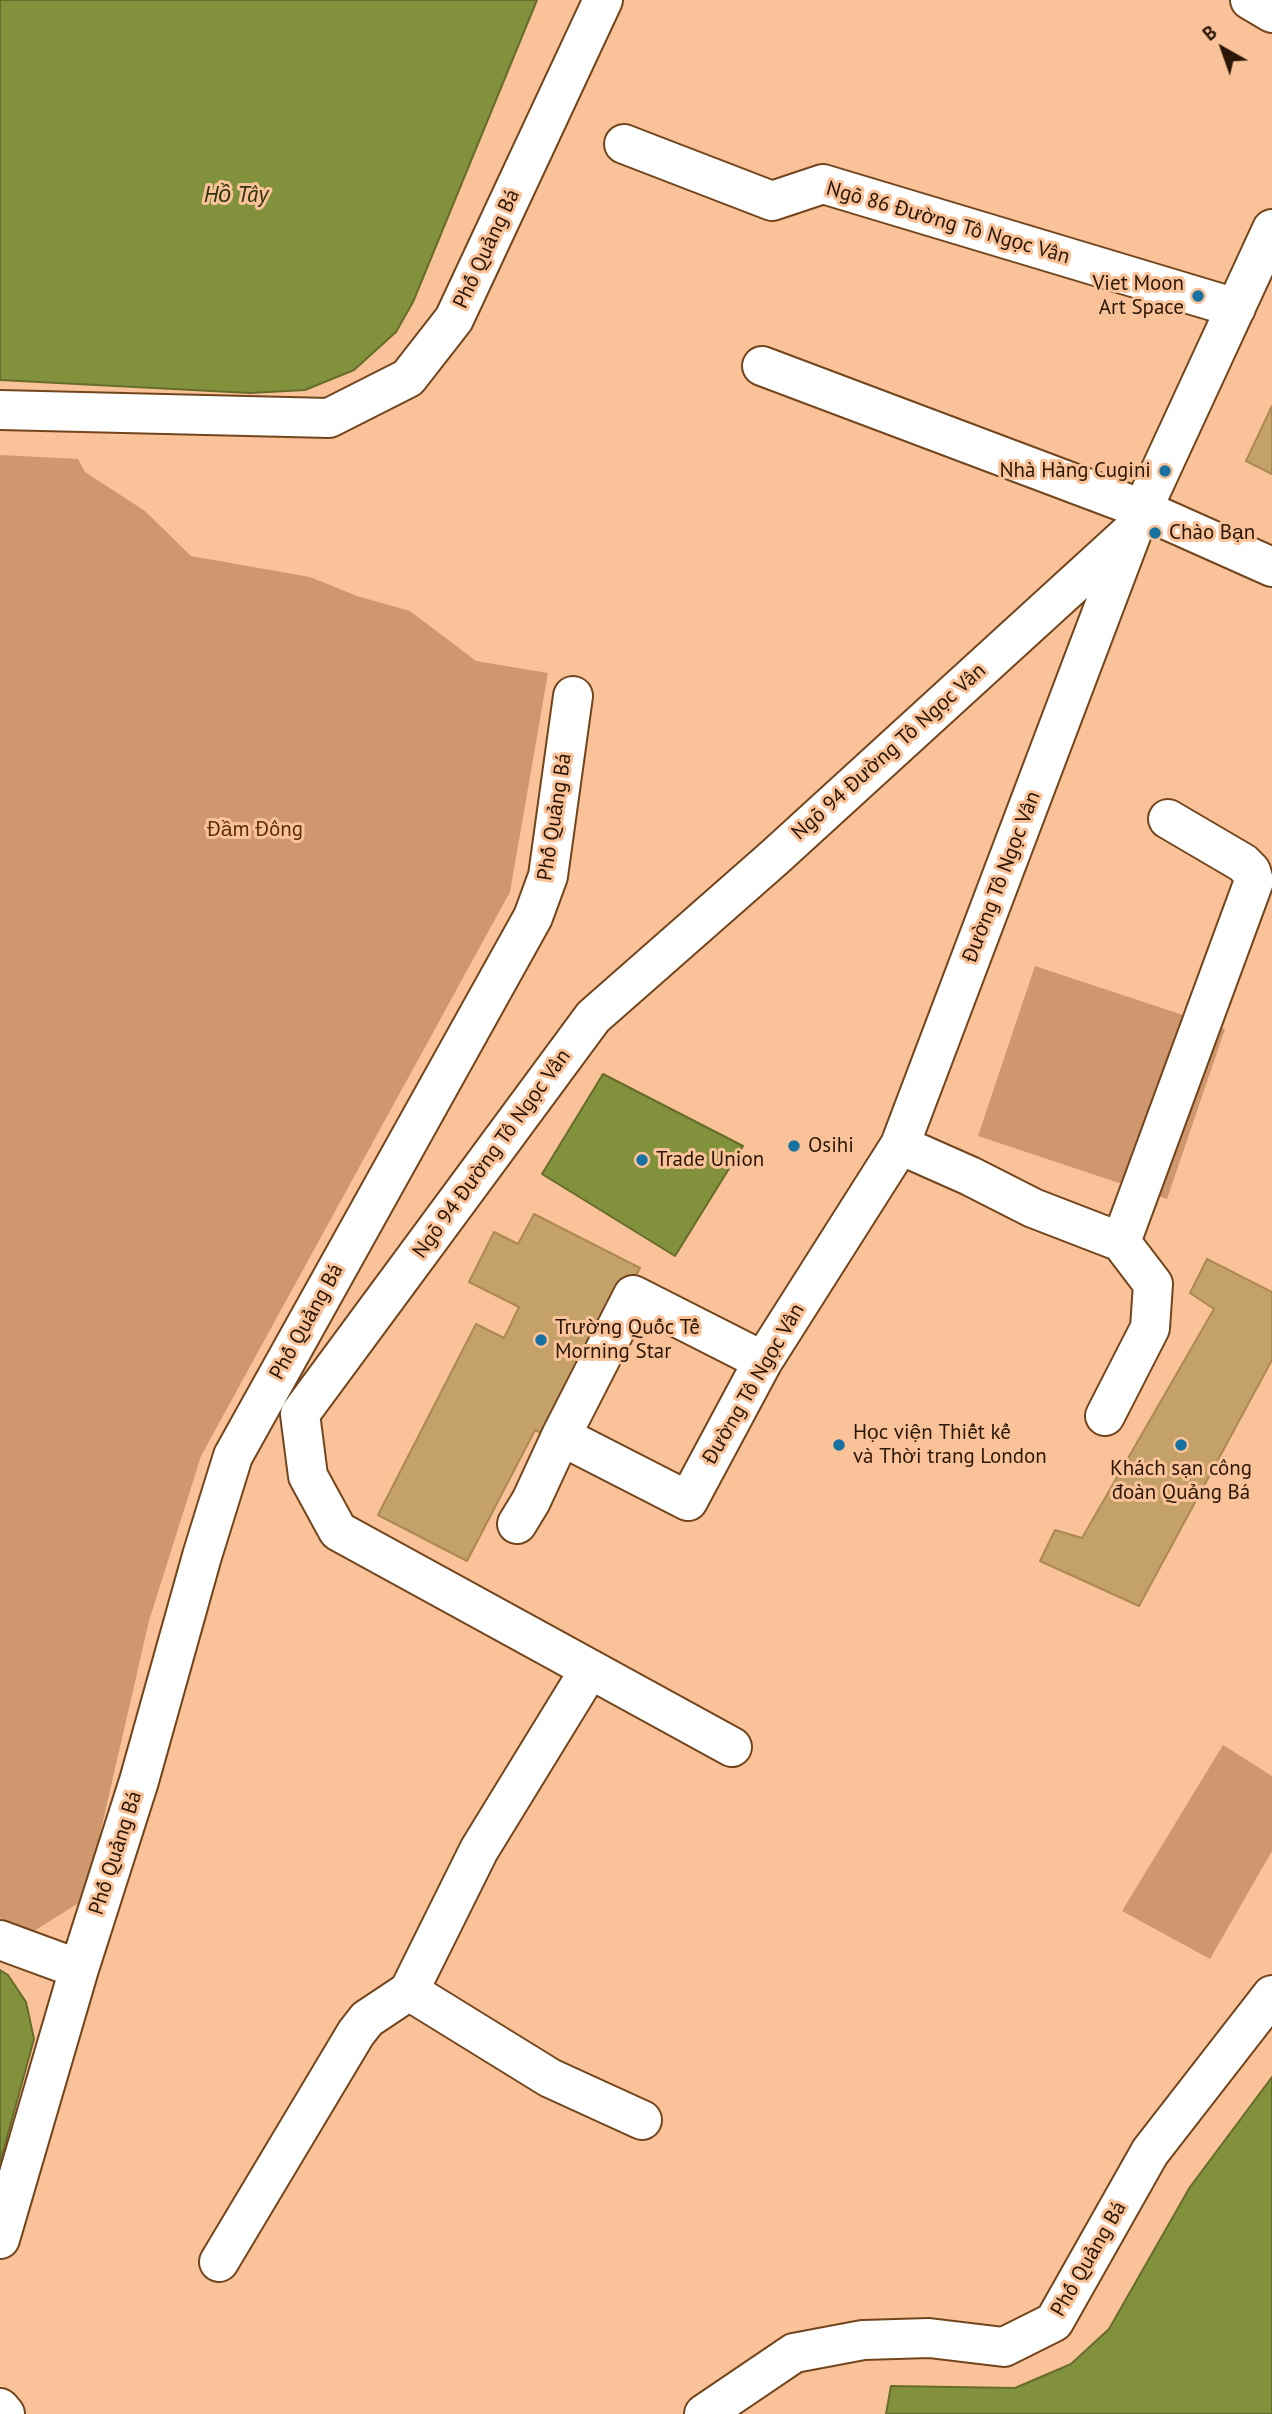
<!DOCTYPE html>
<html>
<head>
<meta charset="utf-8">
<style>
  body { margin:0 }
  #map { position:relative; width:1272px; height:2414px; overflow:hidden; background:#f9c299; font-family:"PT Sans",sans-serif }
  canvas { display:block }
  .north { position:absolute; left:1188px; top:14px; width:70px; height:70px; -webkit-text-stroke:5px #f9c299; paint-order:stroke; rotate:320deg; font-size:19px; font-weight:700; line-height:28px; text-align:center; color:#2b1707 }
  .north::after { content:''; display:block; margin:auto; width:24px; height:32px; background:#2b1707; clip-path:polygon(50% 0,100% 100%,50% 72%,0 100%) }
</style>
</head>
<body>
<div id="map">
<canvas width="1272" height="2414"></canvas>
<div class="north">B</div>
</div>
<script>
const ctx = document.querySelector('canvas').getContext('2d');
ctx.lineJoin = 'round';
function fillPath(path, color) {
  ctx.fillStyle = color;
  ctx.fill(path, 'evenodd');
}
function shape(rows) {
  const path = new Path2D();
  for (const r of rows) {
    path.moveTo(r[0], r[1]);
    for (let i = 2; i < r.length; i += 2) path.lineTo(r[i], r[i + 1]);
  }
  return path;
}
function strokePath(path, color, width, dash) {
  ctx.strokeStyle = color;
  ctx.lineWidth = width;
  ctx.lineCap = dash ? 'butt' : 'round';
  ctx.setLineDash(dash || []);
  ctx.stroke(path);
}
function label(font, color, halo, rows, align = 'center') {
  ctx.font = font + ' "PT Sans",sans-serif';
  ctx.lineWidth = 6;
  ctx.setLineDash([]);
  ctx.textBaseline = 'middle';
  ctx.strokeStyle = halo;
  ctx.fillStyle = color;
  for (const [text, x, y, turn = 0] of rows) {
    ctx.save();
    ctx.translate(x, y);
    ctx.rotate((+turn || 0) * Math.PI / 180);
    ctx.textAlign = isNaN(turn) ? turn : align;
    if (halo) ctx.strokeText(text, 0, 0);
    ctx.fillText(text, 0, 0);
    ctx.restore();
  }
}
fillPath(shape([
  [0,455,78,459,85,472,145,511,191,556,310,577,357,596,410,611,476,661,548,673,510,892,201,1456,149,1621,85,1899,34,1931,0,1918],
  [1035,966,1225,1029,1167,1199,978,1136],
  [1223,1745,1272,1776,1272,1851,1210,1959,1122,1911]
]), '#ce976d');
const water = shape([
  [0,0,537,0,413,302,396,332,354,370,305,390,250,393,0,380,0,0],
  [603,1074,743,1146,675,1256,542,1174,603,1074],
  [0,1970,8,1975,26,2002,34,2039,0,2163,0,1970],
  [1272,2077,1272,2414,886,2414,891,2386,1015,2388,1071,2364,1109,2329,1190,2187,1272,2077]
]);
fillPath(water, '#82913b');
strokePath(water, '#686c2b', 2);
const building = shape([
  [1272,406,1272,474,1246,461,1272,406],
  [534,1214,640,1268,550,1437,535,1430,467,1561,378,1515,476,1324,504,1338,519,1307,469,1282,494,1232,518,1244,534,1214],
  [1207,1259,1272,1292,1272,1360,1139,1606,1040,1561,1055,1530,1082,1538,1214,1309,1190,1293,1207,1259]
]);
fillPath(building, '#c4a169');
strokePath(building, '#ac8952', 2);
const minor = shape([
  [1250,0,1272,13],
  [624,144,772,201,823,184,1236,308],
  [762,366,1142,509,1272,567],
  [0,410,329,418,408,378,454,319,603,0],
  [900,1145,970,1176,1033,1208,1121,1242,1153,1284,1150,1328,1105,1416],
  [1121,1242,1254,881,1251,871,1243,863,1168,819],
  [561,1436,688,1501,763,1361,900,1145,1133,530,1272,229],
  [517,1524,531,1501,561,1436,633,1295,763,1361],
  [590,1669,479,1850,409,1991,550,2078,642,2120],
  [732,1747,338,1531,308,1476,300,1414,593,1017,775,857,1133,530],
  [0,1940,79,1969],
  [0,2239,79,1969,139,1781,202,1556,233,1456,533,917,548,876,573,696],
  [219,2262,356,2033,367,2019,409,1991],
  [0,2408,5,2414],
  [704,2414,794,2353,863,2340,929,2338,1004,2347,1054,2322,1150,2152,1272,1995]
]);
strokePath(minor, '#73451d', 42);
strokePath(minor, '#fff', 38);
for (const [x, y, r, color] of [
  [1198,296,7,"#1872a1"],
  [1165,471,7,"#1872a1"],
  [1155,533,7,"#1872a1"],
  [794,1146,7,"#1872a1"],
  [642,1160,7,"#1872a1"],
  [541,1340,7,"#1872a1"],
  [839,1445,7,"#1872a1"],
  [1181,1445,7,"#1872a1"]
]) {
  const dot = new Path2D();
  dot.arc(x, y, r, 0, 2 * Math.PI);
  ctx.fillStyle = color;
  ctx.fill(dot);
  strokePath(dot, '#f9c299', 2.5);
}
label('21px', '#2b1707', '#f9c299', [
  ["Ngõ 86 Đường Tô Ngọc Vân",948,223,16],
  ["Phố Quảng Bá",487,249,-65],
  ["Ngõ 94 Đường Tô Ngọc Vân",889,752,-42],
  ["Phố Quảng Bá",555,817,-81],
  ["Đường Tô Ngọc Vân",1002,877,-69],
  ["Ngõ 94 Đường Tô Ngọc Vân",492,1154,-54],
  ["Phố Quảng Bá",307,1322,-61],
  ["Đường Tô Ngọc Vân",754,1384,-60],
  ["Phố Quảng Bá",116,1853,-72],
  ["Phố Quảng Bá",1089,2259,-60]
]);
label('21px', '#2b1707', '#f9c299', [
  ["Viet Moon",1184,284,"right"],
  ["Art Space",1184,308,"right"],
  ["Nhà Hàng Cugini",1151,471,"right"],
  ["Chào Bạn",1169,533],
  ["Osihi",808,1146],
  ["Trade Union",656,1160],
  ["Trường Quốc Tế",555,1328],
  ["Morning Star",555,1352],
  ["Học viện Thiết kế",853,1433],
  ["và Thời trang London",853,1457],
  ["Khách sạn công",1181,1469,"center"],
  ["đoàn Quảng Bá",1181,1493,"center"]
], 'left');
label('21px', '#5a2c00', '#f9c299', [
  ["Đầm Đông",255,830]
]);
label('italic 23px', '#2d330e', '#f9c299', [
  ["Hồ Tây",236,195]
]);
</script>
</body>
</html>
